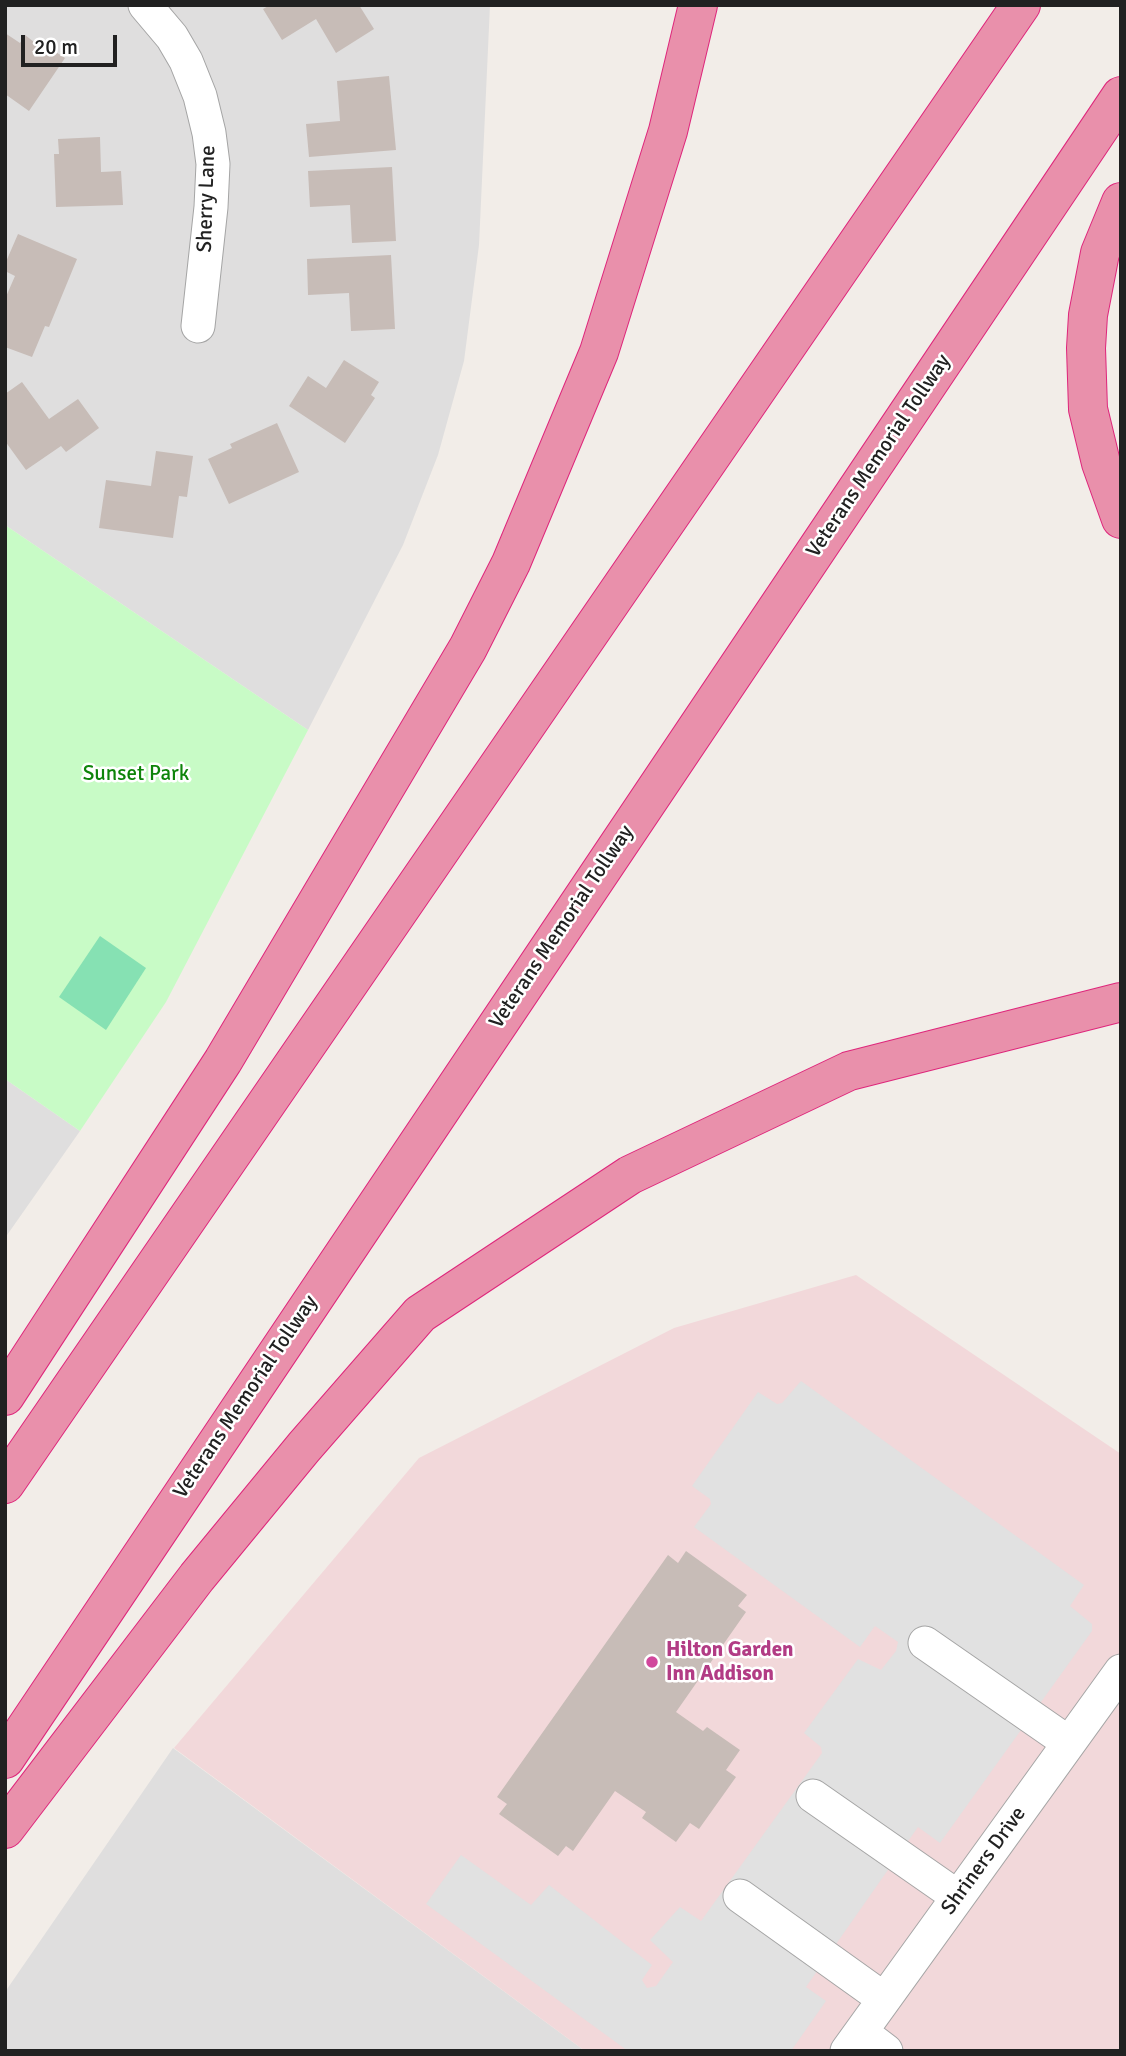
<!DOCTYPE html>
<html>
<head>
<meta charset="utf-8">
<style>
  body { margin:0 }
  #map { position:relative; width:1126px; height:2056px; overflow:hidden; background:#f2ede8; font-family:Signika,sans-serif }
  canvas { display:block }
  .frame { position:absolute; inset:0; border:7px solid #212121; pointer-events:none }
  .scale { position:absolute; left:21px; top:35px; width:96px; height:32px; box-sizing:border-box; border:4px solid #212121; border-top:0; padding-left:9px; font-size:21px; line-height:24px; white-space:nowrap; color:#212121; -webkit-text-stroke:5px #fff; paint-order:stroke }
</style>
</head>
<body>
<div id="map">
<canvas width="1126" height="2056"></canvas>
<div class="frame"></div>
<div class="scale">20 m</div>
</div>
<script>
const ctx = document.querySelector('canvas').getContext('2d');
ctx.lineJoin = 'round';
function fillPath(path, color) {
  ctx.fillStyle = color;
  ctx.fill(path, 'evenodd');
}
function shape(rows) {
  const path = new Path2D();
  for (const r of rows) {
    path.moveTo(r[0], r[1]);
    for (let i = 2; i < r.length; i += 2) path.lineTo(r[i], r[i + 1]);
  }
  return path;
}
function strokePath(path, color, width, dash) {
  ctx.strokeStyle = color;
  ctx.lineWidth = width;
  ctx.lineCap = dash ? 'butt' : 'round';
  ctx.setLineDash(dash || []);
  ctx.stroke(path);
}
function label(font, color, halo, rows, align = 'center') {
  ctx.font = font + ' Signika,sans-serif';
  ctx.lineWidth = 5;
  ctx.setLineDash([]);
  ctx.textBaseline = 'middle';
  ctx.strokeStyle = halo;
  ctx.fillStyle = color;
  for (const [text, x, y, turn = 0] of rows) {
    ctx.save();
    ctx.translate(x, y);
    ctx.rotate((+turn || 0) * Math.PI / 180);
    ctx.textAlign = isNaN(turn) ? turn : align;
    if (halo) ctx.strokeText(text, 0, 0);
    ctx.fillText(text, 0, 0);
    ctx.restore();
  }
}
fillPath(shape([
  [5,5,490,5,479,245,464,361,438,455,403,545,308,730,5,525],
  [5,1079,80,1131,5,1238],
  [173,1748,585,2051,5,2051,5,1992]
]), '#dfdede');
fillPath(shape([
  [856,1275,1121,1454,1121,2051,585,2051,174,1748,419,1458,674,1328]
]), '#f2d8da');
fillPath(shape([
  [5,525,308,730,166,1002,80,1131,5,1079]
]), '#c8fbc6');
fillPath(shape([
  [100,936,146,968,106,1030,59,997]
]), '#86e1b3');
fillPath(shape([
  [801,1381,1084,1585,1070,1606,1092,1624,1092,1631,940,1843,918,1827,806,1987,826,2001,791,2051,628,2051,426,1904,461,1855,531,1905,549,1885,652,1965,642,1980,647,1988,656,1986,673,1962,650,1940,680,1907,701,1921,822,1753,821,1747,804,1733,858,1659,881,1670,896,1651,898,1642,875,1626,860,1647,694,1527,711,1504,710,1499,692,1486,758,1392,777,1404,782,1403]
]), '#e1e1e1');
fillPath(shape([
  [270,5,359,5,374,29,336,53,316,19,282,40,263,9],
  [5,33,20,43,25,35,34,42,36,39,65,58,29,111,5,94],
  [389,76,396,150,309,157,306,124,340,121,337,81],
  [100,137,101,172,121,171,123,205,56,207,54,154,59,154,58,139],
  [392,167,396,241,352,243,350,205,310,207,308,171],
  [18,234,77,259,49,327,45,326,32,357,5,347,5,299,15,276,5,271,5,264],
  [391,255,395,329,351,331,349,293,308,295,307,259],
  [344,360,379,382,371,395,375,398,345,443,289,406,308,376,326,388],
  [22,382,49,419,78,399,99,428,66,452,61,446,26,470,5,441,5,394],
  [277,423,299,472,229,504,208,459,232,448,230,444],
  [156,451,193,456,187,497,179,496,173,538,99,528,106,480,151,486],
  [686,1551,747,1595,738,1606,746,1612,676,1712,703,1731,707,1727,740,1750,726,1770,736,1777,699,1829,690,1823,676,1842,642,1818,646,1812,615,1791,573,1851,566,1846,558,1856,499,1814,507,1804,497,1797,668,1555,678,1563]
]), '#c7bcb7');
const minor = shape([
  [145,5,172,37,186,61,200,96,209,133,213,164,211,207,198,326],
  [925,1643,1069,1743],
  [813,1796,958,1897],
  [740,1896,884,1999],
  [861,2032,886,2051],
  [847,2051,1121,1671]
]);
const highway = shape([
  [1121,202,1100,253,1088,315,1086,348,1088,409,1101,463,1121,519],
  [5,1396,223,1061,468,648,511,563,599,352,668,131,698,5],
  [5,1484,1021,5],
  [5,1759,1121,96],
  [5,1829,197,1577,304,1447,420,1314,630,1175,849,1071,1121,1002]
]);
strokePath(minor, '#a5a5a5', 35);
strokePath(highway, '#de267b', 40);
strokePath(minor, '#fff', 33);
strokePath(highway, '#e990ab', 38);
for (const [x, y, r, color] of [
  [652,1662,7,"#d1479c"]
]) {
  const dot = new Path2D();
  dot.arc(x, y, r, 0, 2 * Math.PI);
  ctx.fillStyle = color;
  ctx.fill(dot);
  strokePath(dot, '#fff', 2.5);
}
label('21px', '#212121', '#fff', [
  ["Sherry Lane",207,199,-88],
  ["Veterans Memorial Tollway",879,456,-56],
  ["Veterans Memorial Tollway",562,927,-56],
  ["Veterans Memorial Tollway",246,1397,-56],
  ["Shriners Drive",984,1861,-54]
]);
label('21px', '#0e840a', '#fff', [
  ["Sunset Park",136,774]
]);
label('bold 21px', '#b23c85', '#fff', [
  ["Hilton Garden",666,1650],
  ["Inn Addison",666,1674]
], 'left');
</script>
</body>
</html>
